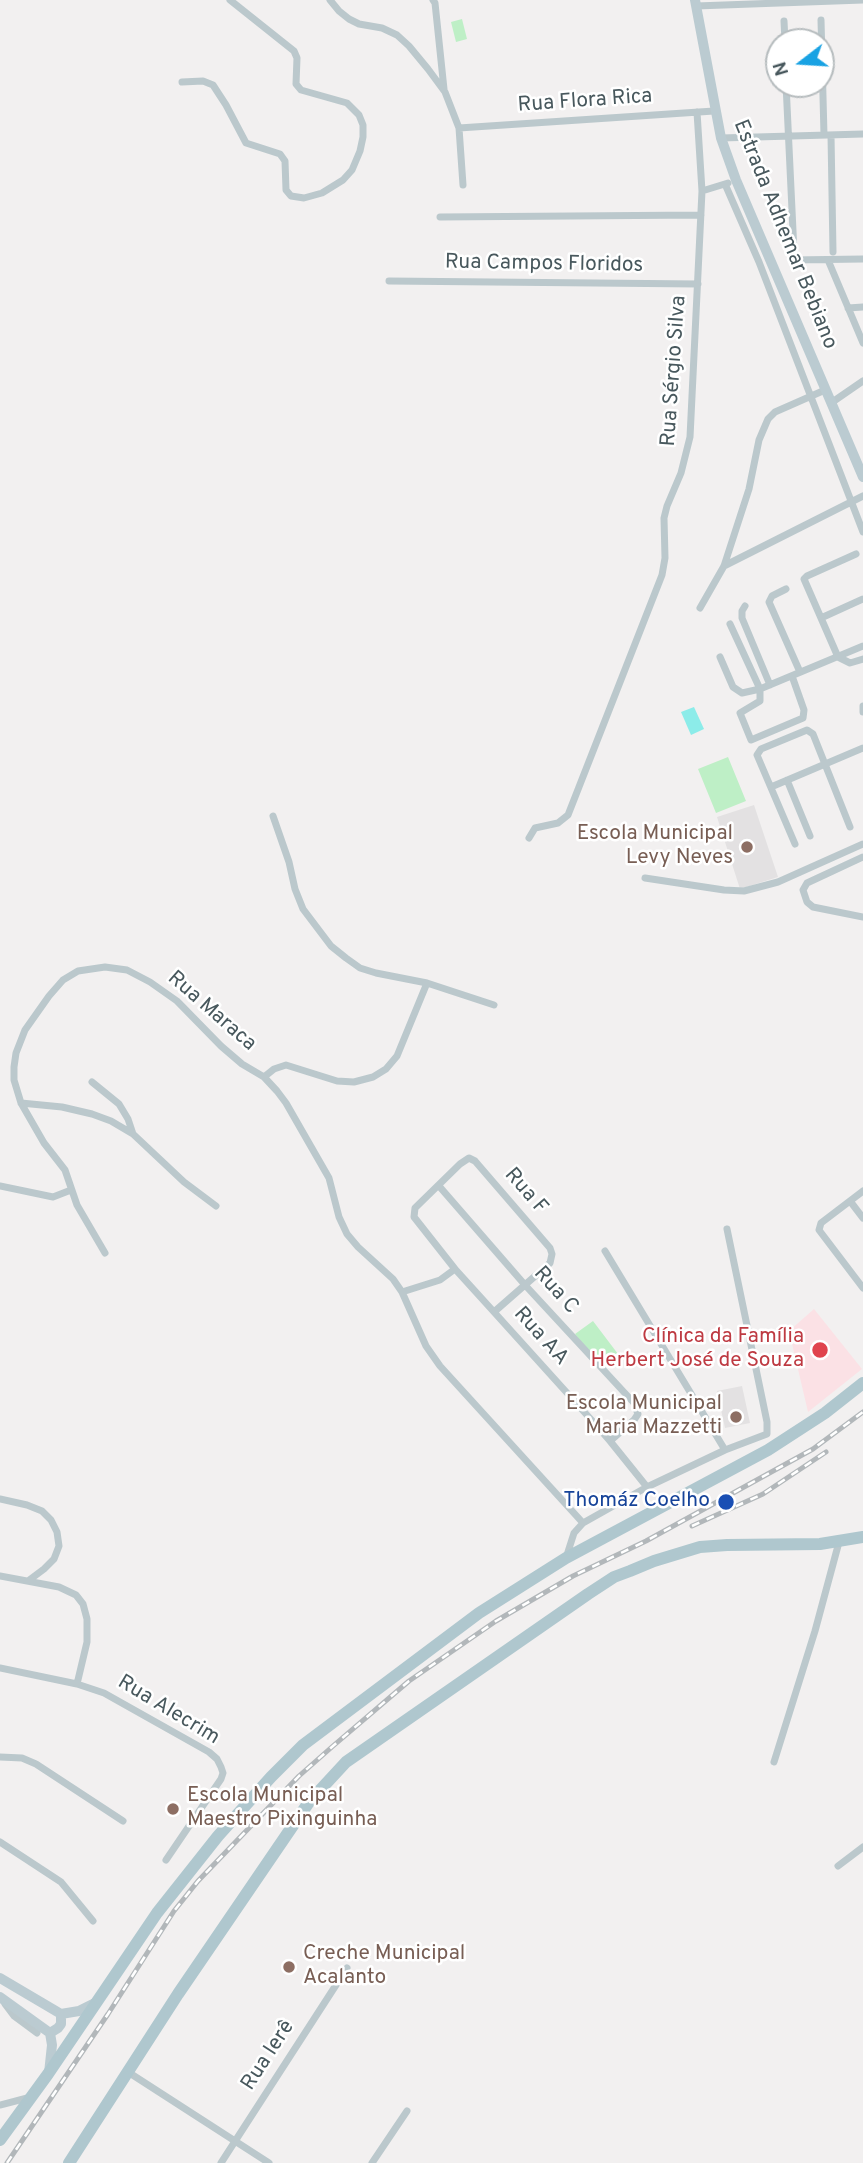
<!DOCTYPE html>
<html>
<head>
<meta charset="utf-8">
<style>
  body { margin:0 }
  #map { position:relative; width:863px; height:2163px; overflow:hidden; background:#f2f0f0; font-family:Overpass,sans-serif }
  canvas { display:block }
  .north { position:absolute; left:765px; top:28px; width:70px; height:70px; box-sizing:border-box; background:#fff; border:2px solid #b6bcbe; border-radius:50%; rotate:253deg; font-size:19px; font-weight:700; line-height:28px; text-align:center; color:#48585d }
  .north::after { content:''; display:block; margin:auto; width:24px; height:32px; background:#19a2e3; clip-path:polygon(50% 0,100% 100%,50% 72%,0 100%) }
</style>
</head>
<body>
<div id="map">
<canvas width="863" height="2163"></canvas>
<div class="north">N</div>
</div>
<script>
const ctx = document.querySelector('canvas').getContext('2d');
ctx.lineJoin = 'round';
function fillPath(path, color) {
  ctx.fillStyle = color;
  ctx.fill(path, 'evenodd');
}
function shape(rows) {
  const path = new Path2D();
  for (const r of rows) {
    path.moveTo(r[0], r[1]);
    for (let i = 2; i < r.length; i += 2) path.lineTo(r[i], r[i + 1]);
  }
  return path;
}
function strokePath(path, color, width, dash) {
  ctx.strokeStyle = color;
  ctx.lineWidth = width;
  ctx.lineCap = dash ? 'butt' : 'round';
  ctx.setLineDash(dash || []);
  ctx.stroke(path);
}
function label(font, color, halo, rows, align = 'center') {
  ctx.font = font + ' Overpass,sans-serif';
  ctx.lineWidth = 5;
  ctx.setLineDash([]);
  ctx.textBaseline = 'middle';
  ctx.strokeStyle = halo;
  ctx.fillStyle = color;
  for (const [text, x, y, turn = 0] of rows) {
    ctx.save();
    ctx.translate(x, y);
    ctx.rotate((+turn || 0) * Math.PI / 180);
    ctx.textAlign = isNaN(turn) ? turn : align;
    if (halo) ctx.strokeText(text, 0, 0);
    ctx.fillText(text, 0, 0);
    ctx.restore();
  }
}
fillPath(shape([
  [754,805,778,877,740,889,717,817],
  [742,1386,750,1423,725,1428,717,1391]
]), '#e3e1e2');
fillPath(shape([
  [814,1309,862,1369,808,1412,789,1331]
]), '#fbe1e5');
fillPath(shape([
  [462,19,467,39,456,42,451,22],
  [728,757,746,801,716,813,698,769],
  [593,1321,618,1354,600,1368,575,1334]
]), '#beefc6');
fillPath(shape([
  [694,707,704,729,691,735,681,712]
]), '#8cece9');
strokePath(shape([
  [330,0,339,11,349,19,359,24,382,28,397,35,409,46,428,69,445,92,459,128,463,185],
  [433,0,435,3,444,89],
  [696,6,863,0],
  [821,20,824,135],
  [784,21,785,42],
  [182,82,203,81,213,85,226,105,246,143,280,154,285,161,286,190,291,196,304,198,322,193,343,180,352,170,360,151,363,137,363,125,359,115,347,103,301,90,296,84,297,58,294,51,230,0],
  [786,84,794,252],
  [459,128,714,111],
  [831,135,833,252],
  [721,138,863,134],
  [725,184,759,262,863,532],
  [702,191,728,183],
  [440,217,701,215],
  [791,260,863,259],
  [828,260,863,343],
  [389,281,698,284],
  [848,308,863,307],
  [831,403,863,381],
  [856,554,807,576,804,579,838,657,850,663,863,659],
  [724,566,863,496],
  [786,589,772,596,769,602,800,672],
  [745,606,742,611,742,618,770,685],
  [700,608,724,566,749,489,759,440,768,419,775,412,825,390],
  [821,618,863,599],
  [730,624,760,689,760,701,740,713,751,740,803,718,804,710,792,676],
  [720,657,733,687,742,693,760,689,863,646],
  [863,706,863,712],
  [787,780,810,836],
  [771,787,863,748],
  [273,816,289,862,295,889,303,909,331,946,346,958,360,968,376,973,427,983,494,1005],
  [529,838,535,828,558,823,568,815,662,575,665,558,664,518,667,506,681,473,690,437,702,191,697,112],
  [795,844,757,755,761,749,807,730,813,734,850,827],
  [863,857,807,883,803,890,807,902,813,907,863,917],
  [645,878,724,890,744,891,778,882,863,844],
  [264,1077,274,1069,286,1065,337,1081,354,1082,373,1077,386,1069,397,1056,427,983],
  [92,1082,119,1104,128,1119,133,1134],
  [21,1103,62,1107,92,1114,111,1121,133,1134,184,1182,216,1206],
  [0,1186,53,1197,71,1190],
  [439,1186,525,1285,634,1403,638,1414,634,1420,610,1441],
  [863,1191,821,1223,819,1230,863,1288],
  [850,1201,863,1218],
  [605,1251,725,1450],
  [105,1253,77,1205,65,1170,44,1143,21,1103,14,1080,14,1067,16,1053,25,1030,49,996,63,980,78,971,105,967,127,970,150,982,177,1001,221,1046,242,1064,264,1077,277,1091,286,1103,329,1178,339,1217,347,1234,358,1247,393,1279,402,1292,426,1346,440,1366,583,1523,574,1533,566,1558],
  [402,1292,440,1280,455,1269],
  [494,1312,550,1263,552,1254,550,1248,475,1161,469,1158,460,1164,415,1208,414,1217,455,1269,494,1312,596,1425,610,1441,647,1487],
  [0,1499,27,1505,42,1511,51,1520,57,1532,59,1546,54,1559,44,1569,28,1581],
  [583,1523,647,1487,725,1450,767,1434,767,1422,727,1229],
  [0,1576,59,1587,76,1595,83,1604,87,1619,87,1642,77,1684],
  [0,1668,77,1684,104,1693,209,1752,217,1759,221,1767,223,1773,221,1779,166,1860],
  [0,1757,22,1758,36,1764,123,1821],
  [774,1762,815,1631,839,1542],
  [0,1842,61,1882,93,1921],
  [838,1866,863,1847],
  [5,2004,14,2016,37,2033],
  [128,2072,269,2163],
  [0,2105,31,2097],
  [221,2163,347,1968],
  [372,2163,407,2111]
]), '#bbc8cc', 7);
strokePath(shape([
  [695,0,721,138,736,180,863,477],
  [0,1978,61,2014,79,2011,97,2002],
  [0,1997,50,2033,52,2045,49,2073],
  [50,2033,58,2028,61,2024,61,2014]
]), '#bbcbd1', 10);
strokePath(shape([
  [0,2140,48,2074,157,1913,218,1836,271,1777,303,1745,479,1613,566,1558,768,1450,825,1413,863,1383],
  [69,2163,178,1994,309,1802,346,1762,588,1594,614,1577,630,1571,654,1561,700,1547,727,1545,820,1544,863,1537]
]), '#afc7ce', 12);
const rail = shape([
  [692,1526,763,1494,826,1452],
  [7,2163,108,2014,174,1911,198,1881,299,1776,333,1746,409,1681,496,1621,573,1576,646,1541,813,1449,863,1412]
]);
strokePath(rail, '#b2b7ba', 5);
strokePath(rail, '#fff', 2.5, [8]);
for (const [x, y, r, color] of [
  [747,847,7,"#8d6e63"],
  [820,1350,9,"#e0444e"],
  [736,1417,7,"#8d6e63"],
  [726,1502,9,"#1a4fb4"],
  [173,1809,7,"#8d6e63"],
  [289,1967,7,"#8d6e63"]
]) {
  const dot = new Path2D();
  dot.arc(x, y, r, 0, 2 * Math.PI);
  ctx.fillStyle = color;
  ctx.fill(dot);
  strokePath(dot, '#fff', 2.5);
}
label('21px', '#48585d', '#fff', [
  ["Rua Flora Rica",585,102,-4],
  ["Estrada Adhemar Bebiano",784,235,68],
  ["Rua Campos Floridos",544,265,1],
  ["Rua Sérgio Silva",675,371,-86],
  ["Rua Maraca",211,1012,41],
  ["Rua F",525,1192,49],
  ["Rua C",555,1291,48],
  ["Rua AA",540,1337,48],
  ["Rua Alecrim",168,1711,31],
  ["Rua Ierê",269,2056,-57]
]);
label('21px', '#785e54', '#fff', [
  ["Escola Municipal",733,835],
  ["Levy Neves",733,859],
  ["Escola Municipal",722,1405],
  ["Maria Mazzetti",722,1429],
  ["Escola Municipal",187,1797,"left"],
  ["Maestro Pixinguinha",187,1821,"left"],
  ["Creche Municipal",303,1955,"left"],
  ["Acalanto",303,1979,"left"]
], 'right');
label('21px', '#be3a42', '#fff', [
  ["Clínica da Família",804,1338],
  ["Herbert José de Souza",804,1362]
], 'right');
label('21px', '#164399', '#fff', [
  ["Thomáz Coelho",710,1502]
], 'right');
</script>
</body>
</html>
